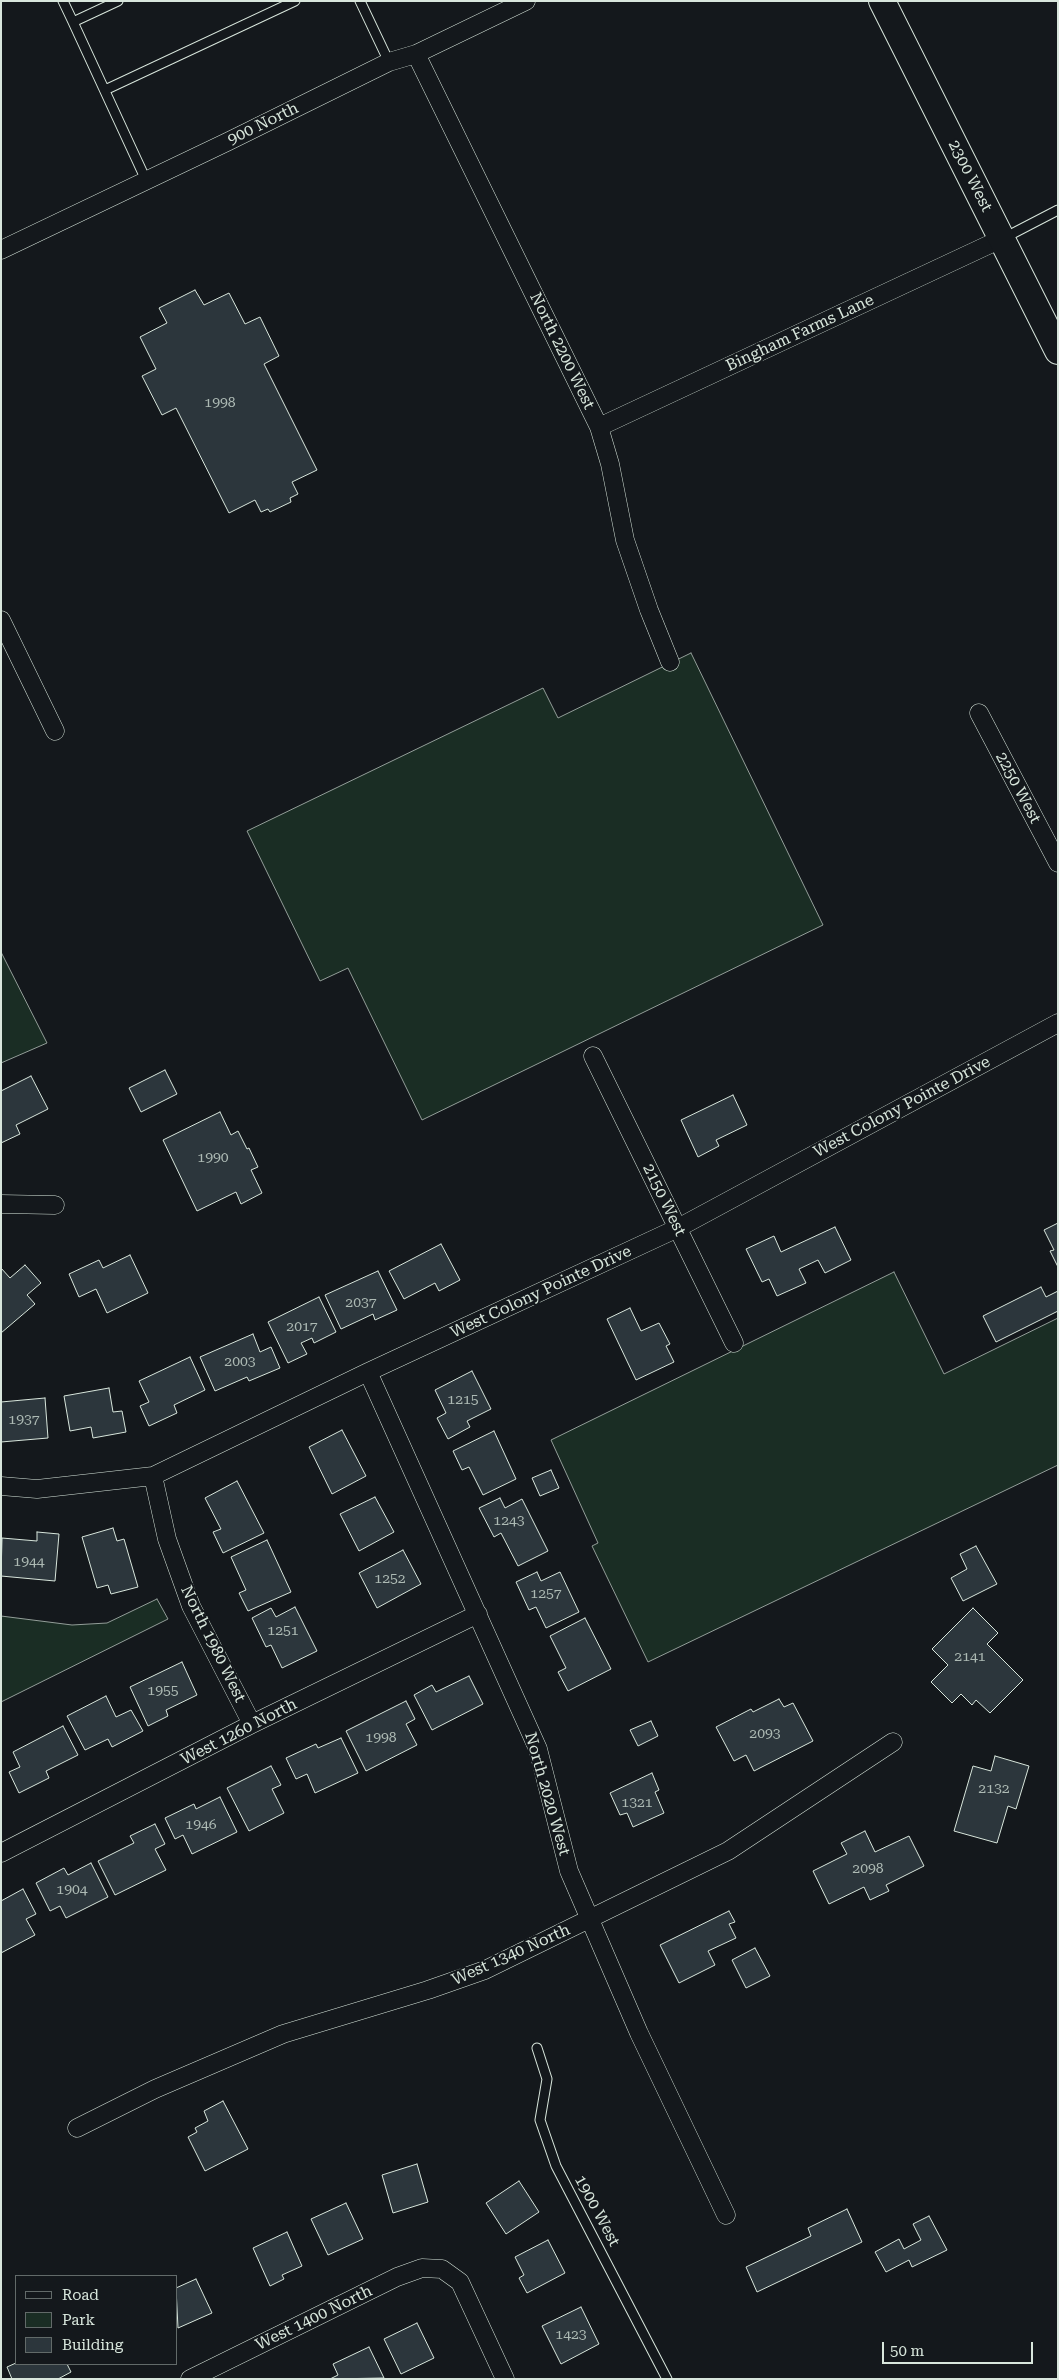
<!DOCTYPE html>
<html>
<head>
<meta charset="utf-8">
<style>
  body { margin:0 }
  #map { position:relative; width:1059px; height:2380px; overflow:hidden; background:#14181c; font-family:"Roboto Serif",serif }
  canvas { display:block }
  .frame { position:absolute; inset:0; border:2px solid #d8e6dc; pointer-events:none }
  .legend { position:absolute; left:15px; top:2275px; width:162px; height:90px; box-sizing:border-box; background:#14181c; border:1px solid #626a69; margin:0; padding:6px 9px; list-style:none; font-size:15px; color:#d8e6dc }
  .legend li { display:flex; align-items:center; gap:10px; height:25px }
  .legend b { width:25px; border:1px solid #626a69 }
  .scale { position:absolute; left:882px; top:2342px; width:151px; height:22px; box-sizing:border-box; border:2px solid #d8e6dc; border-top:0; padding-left:6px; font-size:15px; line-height:18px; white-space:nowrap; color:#d8e6dc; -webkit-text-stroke:4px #14181c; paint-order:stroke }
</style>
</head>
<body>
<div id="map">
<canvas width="1059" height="2380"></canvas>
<div class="frame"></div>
<ul class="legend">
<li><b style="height:6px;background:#14181c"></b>Road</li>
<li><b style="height:14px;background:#1a2d24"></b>Park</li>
<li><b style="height:14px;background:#2c363c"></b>Building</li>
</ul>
<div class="scale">50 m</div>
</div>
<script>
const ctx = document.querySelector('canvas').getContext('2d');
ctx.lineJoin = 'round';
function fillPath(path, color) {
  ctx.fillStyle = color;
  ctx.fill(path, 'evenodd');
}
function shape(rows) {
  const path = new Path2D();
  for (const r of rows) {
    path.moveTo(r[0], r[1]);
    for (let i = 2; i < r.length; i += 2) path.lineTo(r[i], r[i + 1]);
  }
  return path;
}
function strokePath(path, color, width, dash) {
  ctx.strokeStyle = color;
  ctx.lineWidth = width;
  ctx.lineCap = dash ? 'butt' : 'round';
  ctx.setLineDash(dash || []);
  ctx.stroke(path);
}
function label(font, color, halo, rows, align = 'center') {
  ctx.font = font + ' "Roboto Serif",serif';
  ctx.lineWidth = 4;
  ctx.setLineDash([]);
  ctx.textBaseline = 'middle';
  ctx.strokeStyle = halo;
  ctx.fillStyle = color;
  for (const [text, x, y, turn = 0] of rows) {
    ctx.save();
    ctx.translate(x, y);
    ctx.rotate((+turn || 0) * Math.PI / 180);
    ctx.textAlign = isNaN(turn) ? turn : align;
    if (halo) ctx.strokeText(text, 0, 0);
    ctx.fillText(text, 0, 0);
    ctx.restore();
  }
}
const green = shape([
  [691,653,823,925,422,1120,348,968,320,981,247,831,543,688,558,718,691,653],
  [1,952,47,1043,1,1063,1,952],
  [894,1272,944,1374,1058,1318,1058,1465,648,1662,592,1546,598,1543,551,1440,894,1272],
  [157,1599,168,1619,1,1702,1,1616,72,1625,107,1623,157,1599]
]);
fillPath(green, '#1a2d24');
strokePath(green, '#939e99', 1);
const building = shape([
  [195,290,204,305,229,293,245,324,260,317,279,356,264,364,317,470,292,482,298,494,290,498,291,502,270,512,268,509,261,512,255,500,229,513,176,408,162,415,142,376,156,369,140,337,167,323,159,308,195,290],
  [165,1070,177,1094,141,1112,129,1088,165,1070],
  [31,1076,48,1109,16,1125,20,1134,1,1143,1,1091,31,1076],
  [733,1095,747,1125,716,1140,719,1146,698,1157,681,1120,733,1095],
  [220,1112,231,1135,238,1131,247,1149,249,1148,258,1167,251,1170,262,1193,241,1204,236,1192,197,1211,163,1140,220,1112],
  [1058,1223,1058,1267,1050,1251,1054,1250,1044,1230,1058,1223],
  [835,1227,851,1260,825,1273,818,1260,799,1269,806,1283,777,1296,769,1279,762,1282,746,1249,774,1236,781,1252,835,1227],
  [441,1244,460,1280,439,1291,435,1283,404,1299,389,1271,441,1244],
  [130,1255,148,1293,107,1313,96,1289,79,1297,69,1274,99,1260,103,1268,130,1255],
  [25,1265,41,1283,27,1295,35,1304,1,1333,1,1268,10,1278,25,1265],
  [378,1271,397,1310,375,1320,373,1314,341,1329,325,1295,378,1271],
  [1041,1287,1046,1297,1058,1291,1058,1311,996,1342,983,1316,1041,1287],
  [319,1297,336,1332,314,1343,312,1338,301,1343,307,1354,288,1363,268,1322,319,1297],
  [630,1308,641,1331,659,1323,670,1344,666,1346,674,1362,636,1380,607,1319,630,1308],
  [253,1334,260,1352,271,1347,280,1368,249,1381,247,1377,215,1391,200,1357,253,1334],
  [190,1357,205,1390,174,1405,177,1413,149,1426,140,1406,149,1402,139,1381,190,1357],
  [472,1371,491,1409,467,1421,470,1427,448,1439,437,1418,446,1413,435,1390,472,1371],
  [109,1388,113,1412,122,1411,126,1432,93,1438,91,1427,70,1431,64,1396,109,1388],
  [45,1398,48,1438,1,1442,1,1402,45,1398],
  [342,1430,366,1476,332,1494,309,1447,342,1430],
  [494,1431,516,1479,483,1495,469,1467,462,1470,453,1451,494,1431],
  [551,1470,559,1488,540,1496,532,1478,551,1470],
  [237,1481,264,1533,223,1553,213,1532,221,1529,205,1498,237,1481],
  [375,1497,394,1532,359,1551,340,1514,375,1497],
  [500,1498,505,1508,522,1499,548,1551,518,1566,501,1533,494,1537,479,1508,500,1498],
  [113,1528,117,1541,124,1539,138,1587,111,1594,108,1585,97,1588,82,1537,113,1528],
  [37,1532,59,1534,55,1581,1,1576,2,1538,37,1541,37,1532],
  [267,1540,291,1592,248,1611,239,1593,246,1590,231,1557,267,1540],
  [976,1546,997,1584,963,1601,951,1578,967,1569,960,1554,976,1546],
  [403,1550,421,1584,377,1608,359,1573,403,1550],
  [537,1572,541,1581,560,1572,579,1612,546,1628,536,1607,529,1610,516,1582,537,1572],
  [295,1607,317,1651,282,1668,271,1645,266,1647,252,1618,271,1608,276,1617,295,1607],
  [973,1608,998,1633,987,1644,1023,1680,990,1713,976,1700,972,1705,961,1694,952,1703,931,1682,948,1665,932,1649,973,1608],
  [585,1618,611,1669,568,1691,558,1672,566,1668,550,1636,585,1618],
  [182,1662,197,1695,166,1710,168,1716,148,1726,130,1687,182,1662],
  [469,1676,483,1704,432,1730,414,1695,432,1685,436,1692,469,1676],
  [106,1696,116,1717,131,1710,143,1731,112,1747,108,1739,85,1750,67,1716,106,1696],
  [779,1699,784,1707,793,1703,813,1741,754,1771,746,1755,734,1761,716,1727,751,1709,753,1712,779,1699],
  [406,1701,415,1719,406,1724,417,1745,366,1771,346,1731,406,1701],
  [651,1721,658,1736,638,1746,630,1730,651,1721],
  [63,1726,78,1755,46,1771,49,1778,19,1793,9,1772,20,1767,13,1752,63,1726],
  [341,1738,358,1773,315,1793,307,1774,296,1779,286,1758,316,1744,318,1748,341,1738],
  [995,1756,1029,1766,1016,1809,1008,1806,997,1843,954,1831,973,1766,991,1771,995,1756],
  [271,1766,281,1785,272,1789,284,1813,249,1831,227,1788,271,1766],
  [652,1773,659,1790,655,1792,664,1813,633,1827,627,1813,620,1815,610,1793,652,1773],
  [220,1797,237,1832,192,1854,183,1835,175,1839,165,1818,194,1804,196,1809,220,1797],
  [155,1824,165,1844,155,1849,166,1870,115,1895,98,1861,134,1843,130,1836,155,1824],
  [865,1831,875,1852,909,1836,924,1866,886,1885,889,1891,870,1900,864,1887,829,1904,813,1871,847,1854,841,1843,865,1831],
  [91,1863,108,1897,66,1918,60,1906,50,1911,36,1883,64,1868,68,1875,91,1863],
  [23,1889,36,1914,26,1919,35,1935,1,1953,1,1901,23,1889],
  [729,1911,735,1922,729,1924,736,1938,708,1951,715,1965,679,1983,660,1945,729,1911],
  [755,1948,770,1976,746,1988,732,1960,755,1948],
  [223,2101,248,2149,205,2171,188,2137,197,2132,195,2128,208,2121,204,2111,223,2101],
  [417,2164,428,2202,393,2213,382,2175,417,2164],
  [519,2181,539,2212,506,2234,486,2203,519,2181],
  [346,2203,363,2239,328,2255,311,2219,346,2203],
  [847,2209,862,2242,757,2292,746,2267,811,2236,808,2228,847,2209],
  [929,2216,947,2250,912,2267,909,2260,886,2272,875,2252,899,2239,904,2249,921,2240,913,2224,929,2216],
  [287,2232,302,2266,282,2275,284,2279,270,2286,253,2248,287,2232],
  [548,2240,565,2273,527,2293,519,2278,524,2275,515,2257,548,2240],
  [196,2279,212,2313,178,2328,176,2288,196,2279],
  [581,2307,599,2344,561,2364,542,2326,581,2307],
  [417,2323,434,2358,401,2374,384,2339,417,2323],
  [369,2347,384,2378,330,2379,338,2375,333,2364,369,2347],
  [16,2363,67,2364,71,2372,58,2379,12,2379,7,2367,16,2363]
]);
fillPath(building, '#2c363c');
strokePath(building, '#d8e6dc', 1);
const service = shape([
  [63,1,73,22],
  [118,1,73,22,146,180],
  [360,1,389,62],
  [105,90,295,1],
  [1004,238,1058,210],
  [537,2048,547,2079,540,2120,556,2166,667,2379]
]);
const minor = shape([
  [416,54,599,427,610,464,625,540,649,610,670,662],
  [1,250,227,142,389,62,416,54,526,1],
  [599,427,1001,239],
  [1,620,55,731],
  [979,713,1058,863],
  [593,1056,734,1343],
  [1,1204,55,1205],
  [368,1372,538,1749,569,1871,639,2033,726,2215],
  [153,1476,167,1539,191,1606,252,1724],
  [1,1486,37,1489,153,1476,368,1372,678,1228,1058,1023],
  [1,1853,252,1724,478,1614],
  [77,2128,155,2089,283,2034,428,1990,485,1970,728,1851,893,1742],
  [190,2379,397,2277,422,2268,442,2269,460,2282,505,2379]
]);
const secondary = shape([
  [882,1,1058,351]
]);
strokePath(service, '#d8e6dc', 11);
strokePath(minor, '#d8e6dc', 19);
strokePath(secondary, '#d8e6dc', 28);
strokePath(service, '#14181c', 9);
strokePath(minor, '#14181c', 18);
strokePath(secondary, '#14181c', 26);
label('14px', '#adbab4', null, [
  ["1998",220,403],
  ["1990",213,1158],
  ["2037",361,1303],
  ["2017",302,1327],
  ["2003",240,1362],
  ["1215",463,1400],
  ["1937",24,1420],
  ["1243",509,1521],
  ["1944",29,1562],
  ["1252",390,1579],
  ["1257",546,1594],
  ["1251",283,1631],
  ["2141",970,1657],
  ["1955",163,1691],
  ["2093",765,1734],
  ["1998",381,1738],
  ["2132",994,1789],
  ["1321",637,1803],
  ["1946",201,1825],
  ["2098",868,1869],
  ["1904",72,1890],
  ["1423",571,2335]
]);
label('16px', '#d8e6dc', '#14181c', [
  ["900 North",263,124,-26],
  ["2300 West",970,176,63],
  ["Bingham Farms Lane",800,333,-25],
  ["North 2200 West",562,351,64],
  ["2250 West",1018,788,62],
  ["West Colony Pointe Drive",902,1107,-28],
  ["2150 West",664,1200,64],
  ["West Colony Pointe Drive",541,1292,-25],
  ["North 1980 West",213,1644,64],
  ["West 1260 North",239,1732,-27],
  ["North 2020 West",547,1794,74],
  ["West 1340 North",511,1955,-24],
  ["1900 West",597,2211,62],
  ["West 1400 North",314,2318,-26]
]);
</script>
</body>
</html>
